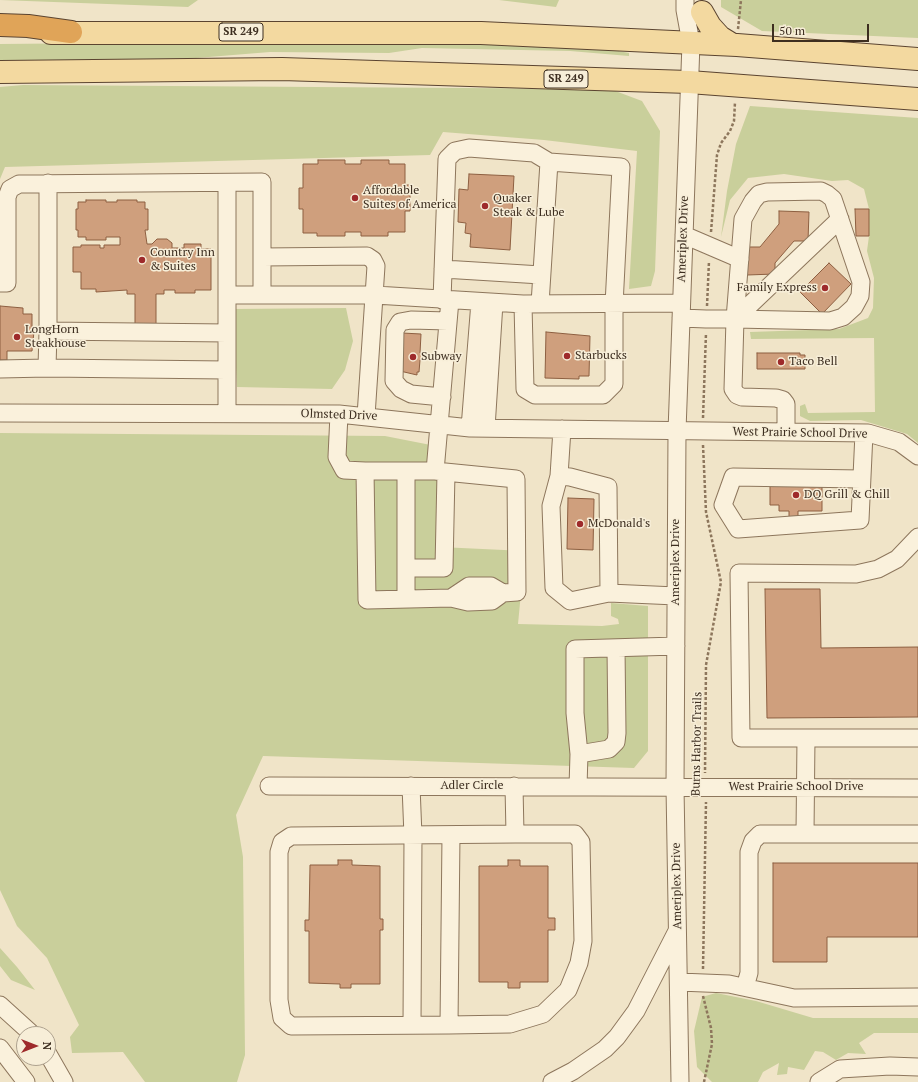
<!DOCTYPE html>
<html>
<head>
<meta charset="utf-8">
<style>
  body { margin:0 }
  #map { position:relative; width:918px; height:1082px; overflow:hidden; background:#f0e4c8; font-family:"PT Serif",serif }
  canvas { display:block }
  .north { position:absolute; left:16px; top:1026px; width:40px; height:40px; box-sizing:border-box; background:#f7eed8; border:1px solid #ada18e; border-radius:50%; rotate:90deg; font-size:11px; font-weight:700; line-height:16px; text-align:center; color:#3d2e20 }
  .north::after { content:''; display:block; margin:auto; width:14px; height:18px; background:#9e2a2b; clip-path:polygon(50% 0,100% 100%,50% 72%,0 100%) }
  .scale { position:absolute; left:772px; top:24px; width:97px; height:18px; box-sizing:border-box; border:2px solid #3d2e20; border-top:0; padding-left:5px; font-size:12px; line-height:14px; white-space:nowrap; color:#3d2e20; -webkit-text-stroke:3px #f7eed8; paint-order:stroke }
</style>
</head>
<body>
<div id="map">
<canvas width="918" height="1082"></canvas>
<div class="north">N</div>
<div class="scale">50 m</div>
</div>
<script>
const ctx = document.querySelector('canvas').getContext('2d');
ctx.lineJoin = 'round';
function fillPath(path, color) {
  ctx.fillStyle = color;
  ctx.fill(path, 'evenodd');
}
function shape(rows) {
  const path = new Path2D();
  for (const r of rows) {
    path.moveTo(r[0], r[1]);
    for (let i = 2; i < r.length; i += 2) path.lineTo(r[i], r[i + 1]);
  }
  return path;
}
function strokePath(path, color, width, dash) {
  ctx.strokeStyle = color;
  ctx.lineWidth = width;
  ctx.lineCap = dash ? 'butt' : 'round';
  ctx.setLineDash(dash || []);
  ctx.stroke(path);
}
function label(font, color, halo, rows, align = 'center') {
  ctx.font = font + ' "PT Serif",serif';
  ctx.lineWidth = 3;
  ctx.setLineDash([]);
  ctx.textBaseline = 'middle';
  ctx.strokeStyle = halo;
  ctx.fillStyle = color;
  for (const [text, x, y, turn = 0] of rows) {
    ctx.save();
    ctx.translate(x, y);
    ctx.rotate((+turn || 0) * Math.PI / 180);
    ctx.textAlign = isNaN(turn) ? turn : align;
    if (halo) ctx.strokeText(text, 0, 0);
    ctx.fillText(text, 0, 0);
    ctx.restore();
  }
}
fillPath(shape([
  [0,0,198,0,188,7],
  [499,0,559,0,556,7],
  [721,0,918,0,918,38,762,31,721,7],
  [217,42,424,42,598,47,629,53,629,56,570,51,422,48,389,53,270,52,184,59,0,61,0,44],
  [23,85,610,89,642,101,660,131,655,271,651,286,629,289,637,151,544,140,443,132,430,155,5,167,0,179,0,87],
  [750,106,918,118,918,443,907,434,861,420,810,421,800,416,800,406,805,404,808,413,875,412,874,338,751,339,750,332,839,329,868,318,873,308,874,278,867,251,869,236,869,209,864,189,848,180,832,181,784,174,748,178,730,200,721,237,727,191,736,144],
  [346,308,353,341,345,370,332,389,237,387,233,309],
  [0,433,385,436,446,448,440,547,525,551,518,624,602,626,619,624,618,619,611,616,611,603,648,606,648,751,634,768,263,756,236,815,243,857,245,1055,237,1082,145,1082,123,1052,72,1053,70,1037,79,1025,47,958,17,926,0,890],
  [0,948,17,967,35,990,11,980,0,966],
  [716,993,756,1001,813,1018,918,1018,918,1033,874,1033,859,1043,866,1054,848,1053,836,1060,823,1052,815,1051,804,1070,788,1067,787,1074,777,1075,779,1063,763,1072,758,1082,712,1082,697,1067,694,1031,702,997]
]), '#c9cf9b');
const building = shape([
  [318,160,345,160,345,164,361,164,361,160,389,160,389,164,405,164,405,185,410,185,410,211,405,211,405,232,388,232,388,236,361,236,361,232,345,232,345,236,317,236,317,233,303,233,303,209,299,209,299,188,303,188,303,164,318,164,318,160],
  [469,174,514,176,510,250,470,247,471,234,465,233,466,223,458,222,459,189,468,190,469,174],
  [86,200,106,200,106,202,117,202,117,200,137,200,137,202,145,202,145,209,148,209,148,230,145,230,147,244,152,244,157,239,167,239,172,243,172,248,184,248,184,244,201,244,201,249,211,249,211,290,195,290,195,293,175,293,175,290,164,290,164,294,156,294,156,326,135,326,135,294,127,294,127,290,96,292,96,289,81,289,81,272,73,272,73,247,81,247,81,245,100,245,100,248,104,248,104,245,120,245,120,237,106,237,106,240,86,240,86,237,78,237,78,230,76,230,76,209,78,209,78,202,86,202,86,200],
  [855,209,869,209,869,236,856,236,855,209],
  [779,211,809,212,808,241,794,241,775,263,775,274,747,275,746,247,760,247,779,224,779,211],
  [829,263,851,284,822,314,800,292,829,263],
  [0,306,23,308,23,314,32,314,32,331,34,331,32,351,7,351,7,360,0,360,0,306],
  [546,332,590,336,589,376,579,376,579,379,545,378,546,332],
  [402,333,421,334,420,353,425,353,424,360,420,360,419,372,417,372,417,375,400,371,402,333],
  [757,353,800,353,800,355,805,355,805,369,757,369,757,353],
  [770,485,822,485,822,511,798,511,798,517,789,517,789,511,779,511,779,505,770,505,770,485],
  [568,498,594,499,593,550,567,549,568,498],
  [765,589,820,589,821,648,918,647,918,717,767,718,765,589],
  [338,860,352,860,352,865,380,866,380,919,383,919,383,930,380,930,380,984,351,984,351,988,340,988,340,984,309,983,309,931,305,931,305,920,309,920,310,865,338,865,338,860],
  [508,860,520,860,520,866,548,866,548,918,555,918,555,930,548,930,548,982,520,982,520,988,508,988,508,982,479,982,479,866,508,866,508,860],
  [773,863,918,863,918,937,827,937,827,962,773,962,773,863]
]);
fillPath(building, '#cf9f7d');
strokePath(building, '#8d5f41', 1);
const minor = shape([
  [48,183,48,331],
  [227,183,227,295],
  [684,235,740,259],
  [443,269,541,275],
  [0,283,7,283,7,197,10,189,19,184,262,182,262,257],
  [262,295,262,257,367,256,373,260,376,266,366,416],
  [442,300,447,159,455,151,469,148,534,153,549,162,621,167,614,305,614,384,603,395,535,395,525,389,523,304],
  [540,304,549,162],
  [681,318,706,319,735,319,830,321,843,317,854,307,860,296,861,282,833,199,827,194,821,191,767,192,759,194,753,201,743,219,735,319,733,389,737,395,742,397,776,398,783,400,786,404,786,432],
  [735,319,840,219],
  [227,333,227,295,375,295,523,304,681,303],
  [47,368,226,370],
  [0,369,47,368,48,331,227,333,227,413],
  [442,397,411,394,401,389,394,381,395,330,400,322,411,320,448,321],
  [0,413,339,414,470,428,868,433,899,442,918,456],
  [339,414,337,457,344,470,365,471],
  [470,428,480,302],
  [486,428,494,303],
  [406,471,406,599],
  [435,471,365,471,367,600,451,598,468,602,492,601,503,593,517,592,516,479,435,471,450,300],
  [559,476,562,429],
  [861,479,733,477,723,505,738,529,860,520,864,433],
  [918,537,897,559,878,569,856,574,739,573,741,738,918,738],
  [406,568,444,568,446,473],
  [609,593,608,487,570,477,559,476,551,506,554,588,570,601,609,593,676,596],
  [451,598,469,586,491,586,503,593],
  [579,754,609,749,616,742,617,733,616,648],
  [269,786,918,788],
  [411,786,413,836,412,1025],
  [514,786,515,834,291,836,282,842,279,852,279,1000,282,1018,291,1026,449,1025,510,1024,543,1014,568,990,579,963,583,941,581,842,575,834,515,834],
  [578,787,579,754,575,713,575,649,676,646],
  [805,833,806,738],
  [679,982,729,984,794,998,918,997],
  [745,987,749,973,749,852,753,841,760,834,918,834],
  [0,1005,32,1034],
  [449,1025,451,835],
  [0,1048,26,1082],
  [48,1054,64,1082],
  [552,1082,573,1071,605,1049,617,1037,636,1011,677,931],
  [680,1082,675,787,677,431,691,43,685,10,685,0],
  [819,1082,840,1069,890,1066,918,1067]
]);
const major = shape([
  [702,12,710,26,720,37,733,45],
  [51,33,481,33,737,45,918,59],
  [0,72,282,69,689,82,918,99]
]);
const highway = shape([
  [0,25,28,26,71,32]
]);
strokePath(minor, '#8d765c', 19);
strokePath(major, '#5b4430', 24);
strokePath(highway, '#5b4430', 24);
strokePath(shape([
  [738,29,741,0],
  [711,232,717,155,721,143,730,131,734,121,735,102],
  [707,306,709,261],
  [703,418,706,333],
  [703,445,706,512,721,582,706,665,705,773],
  [703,969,706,802],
  [703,996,711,1028,712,1044,704,1082]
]), '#8d765c', 2.5, [3, 2]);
strokePath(minor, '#faf1dc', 17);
strokePath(major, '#f3d9a0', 22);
strokePath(highway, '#e0a458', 22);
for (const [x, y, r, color] of [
  [355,198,4,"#9e2a2b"],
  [485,206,4,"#9e2a2b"],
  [142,260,4,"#9e2a2b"],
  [825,288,4,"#9e2a2b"],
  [17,337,4,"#9e2a2b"],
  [567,356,4,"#9e2a2b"],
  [413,357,4,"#9e2a2b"],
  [781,362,4,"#9e2a2b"],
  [796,495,4,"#9e2a2b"],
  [580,524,4,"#9e2a2b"]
]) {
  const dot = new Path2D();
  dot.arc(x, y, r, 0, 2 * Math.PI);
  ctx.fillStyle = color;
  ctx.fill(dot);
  strokePath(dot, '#f7eed8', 1.5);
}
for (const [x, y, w] of [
  [241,32,44],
  [566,79,44]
]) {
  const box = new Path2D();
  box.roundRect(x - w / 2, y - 9, w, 18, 3);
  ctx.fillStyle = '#f7eed8';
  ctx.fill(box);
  strokePath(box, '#3d2e20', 1);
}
label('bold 11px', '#3d2e20', null, [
  ["SR 249",241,32],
  ["SR 249",566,79]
]);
label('12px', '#3d2e20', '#f7eed8', [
  ["Affordable",363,191],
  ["Suites of America",363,205],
  ["Quaker",493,199],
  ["Steak & Lube",493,213],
  ["Country Inn",150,253],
  ["& Suites",150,267],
  ["Family Express",817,288,"right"],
  ["LongHorn",25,330],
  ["Steakhouse",25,344],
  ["Starbucks",575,356],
  ["Subway",421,357],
  ["Taco Bell",789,362],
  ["DQ Grill & Chill",804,495],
  ["McDonald's",588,524]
], 'left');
label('12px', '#3d2e20', '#f7eed8', [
  ["Ameriplex Drive",683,239,-88],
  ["Olmsted Drive",339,415,2],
  ["West Prairie School Drive",800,433,1],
  ["Ameriplex Drive",676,562,-90],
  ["Burns Harbor Trails",697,744,-89],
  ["Adler Circle",472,786],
  ["West Prairie School Drive",796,787],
  ["Ameriplex Drive",677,886,-91]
]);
</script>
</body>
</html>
